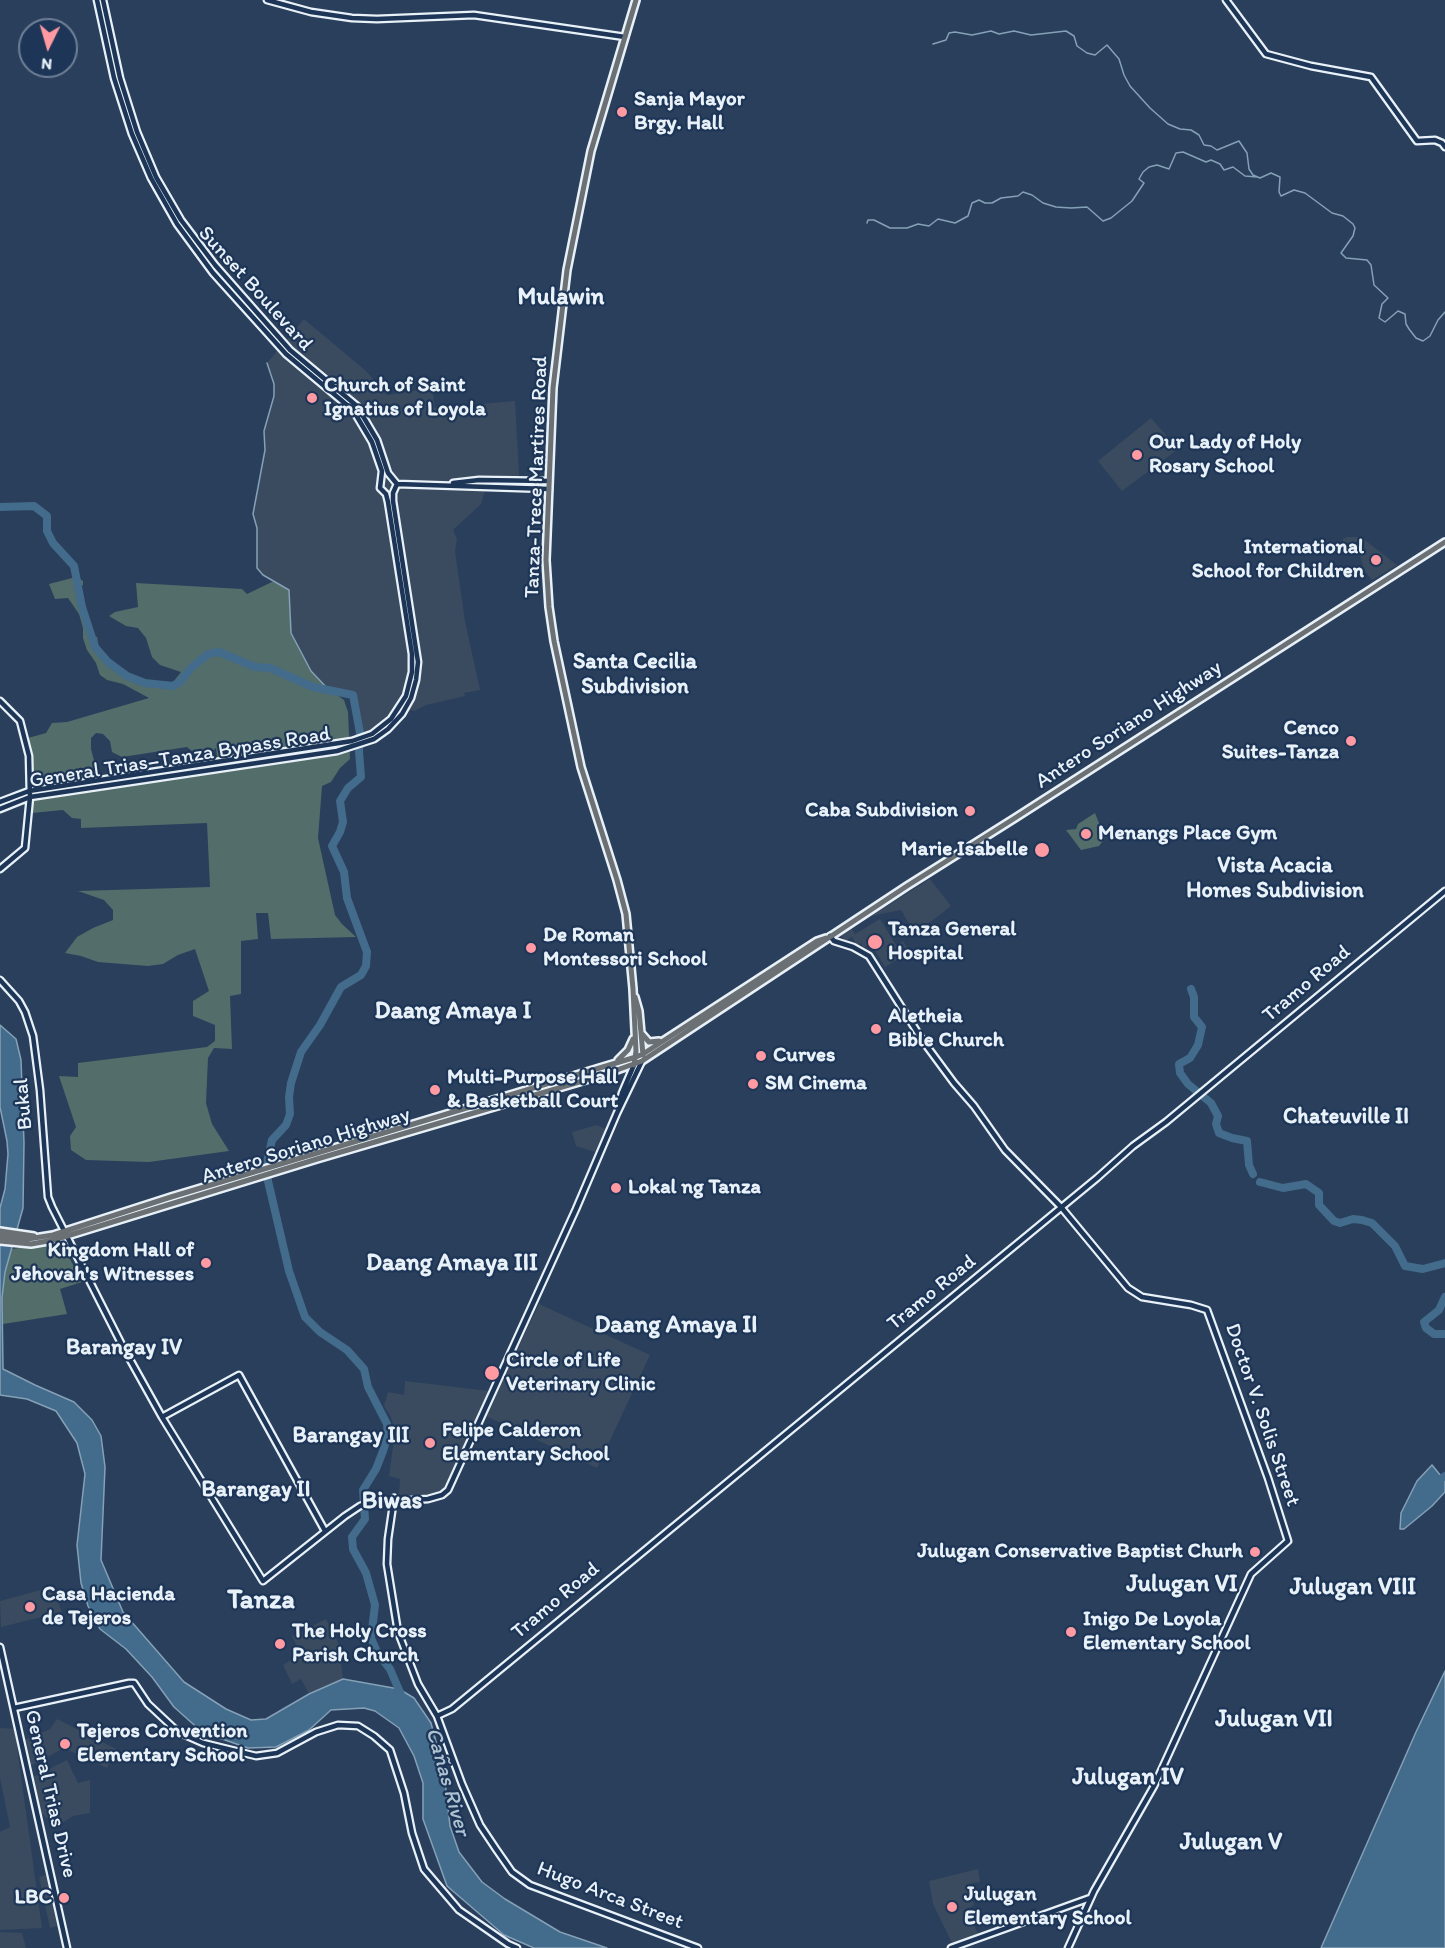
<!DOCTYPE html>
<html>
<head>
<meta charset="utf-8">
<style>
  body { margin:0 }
  #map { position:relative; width:1445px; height:1948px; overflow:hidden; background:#2a3f5b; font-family:Itim,sans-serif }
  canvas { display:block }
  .north { position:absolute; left:18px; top:18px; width:60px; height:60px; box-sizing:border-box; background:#1d3557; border:2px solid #6e8097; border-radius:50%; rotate:185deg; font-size:16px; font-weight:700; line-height:24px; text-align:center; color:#e8f1f8 }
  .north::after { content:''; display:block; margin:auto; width:21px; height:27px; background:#ff9aa2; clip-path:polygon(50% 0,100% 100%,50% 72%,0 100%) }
</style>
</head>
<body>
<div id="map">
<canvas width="1445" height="1948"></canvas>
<div class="north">N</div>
</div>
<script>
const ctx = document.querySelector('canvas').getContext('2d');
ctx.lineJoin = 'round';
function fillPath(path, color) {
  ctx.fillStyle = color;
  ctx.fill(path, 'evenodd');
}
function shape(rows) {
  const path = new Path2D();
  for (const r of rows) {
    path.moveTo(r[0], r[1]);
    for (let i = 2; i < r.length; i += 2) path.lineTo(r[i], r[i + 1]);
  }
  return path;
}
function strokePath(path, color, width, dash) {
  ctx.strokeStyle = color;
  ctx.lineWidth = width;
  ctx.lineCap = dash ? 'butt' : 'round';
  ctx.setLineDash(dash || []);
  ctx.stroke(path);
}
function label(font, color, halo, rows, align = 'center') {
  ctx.font = font + ' Itim,sans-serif';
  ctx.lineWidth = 4.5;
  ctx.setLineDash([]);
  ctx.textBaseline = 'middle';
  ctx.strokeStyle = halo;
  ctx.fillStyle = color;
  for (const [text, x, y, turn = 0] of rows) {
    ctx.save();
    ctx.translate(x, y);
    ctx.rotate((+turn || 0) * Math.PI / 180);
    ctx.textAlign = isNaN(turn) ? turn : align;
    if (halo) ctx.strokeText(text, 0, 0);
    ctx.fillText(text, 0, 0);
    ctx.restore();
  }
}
fillPath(shape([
  [304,319,366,371,387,395,432,388,435,408,515,401,519,476,540,477,540,492,485,490,481,504,453,530,457,539,455,551,465,621,480,690,464,693,465,696,426,705,415,711,408,710,389,732,368,745,364,734,360,735,354,695,327,688,311,671,291,633,289,590,263,575,257,568,257,528,253,514,265,450,264,431,275,396,272,375,267,363],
  [1151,418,1178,449,1122,491,1098,461],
  [1347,537,1361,537,1397,565,1372,580,1364,570,1360,555,1346,546,1342,547,1343,539],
  [930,879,951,906,915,934,901,910,871,916],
  [880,919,896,945,903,941,910,952,885,967,871,944,863,948,861,943,857,945,852,937,845,941,841,935,852,929,855,934],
  [597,1125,605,1129,595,1152,576,1146,572,1132],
  [539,1304,650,1355,597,1468,486,1416],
  [405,1381,489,1391,448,1482,441,1492,416,1496,399,1495,400,1479,389,1476,395,1432,391,1417,384,1406,388,1392,404,1395],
  [52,1587,62,1612,1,1627,0,1601],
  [326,1619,347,1660,341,1662,343,1679,309,1694,301,1679,292,1684,283,1665,301,1654,292,1636],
  [57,1719,116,1749,107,1768,64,1748,30,1766,22,1741,50,1729],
  [0,1728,19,1729,17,1747,42,1928,0,1930,0,1832,10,1827,0,1778],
  [67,1760,78,1783,90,1780,90,1813,73,1816,57,1826,41,1813,33,1777],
  [978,1869,980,1882,968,1884,974,1905,967,1909,979,1936,953,1945,933,1904,929,1881],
  [46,1875,57,1926,50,1928,39,1877],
  [0,1932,22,1933,26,1948,0,1948]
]), '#3a4b60');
fillPath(shape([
  [76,577,83,581,83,585,78,588,82,607,90,633,97,637,100,653,108,662,128,676,145,683,162,685,174,681,181,672,160,665,152,657,146,638,138,628,126,626,109,616,115,612,138,607,136,583,242,589,247,594,274,581,289,590,291,633,311,671,327,688,344,700,348,712,350,759,340,768,331,782,322,786,318,838,335,915,342,924,356,937,271,939,268,913,256,913,258,939,241,941,241,994,230,996,232,1049,214,1048,208,1058,206,1103,212,1124,229,1151,149,1162,86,1160,71,1150,70,1136,76,1127,59,1076,78,1077,78,1063,207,1047,215,1041,215,1025,193,1016,193,1001,209,991,195,949,178,955,163,964,148,966,98,962,81,956,65,953,77,937,93,928,113,920,113,910,104,900,78,891,210,887,207,823,81,828,81,819,72,818,63,810,32,813,33,794,218,765,216,748,210,753,202,754,193,752,187,747,122,757,112,752,110,741,103,734,96,733,91,738,91,749,98,775,95,778,33,782,32,756,28,738,46,733,52,723,67,722,149,698,123,684,107,680,100,675,96,663,87,650,83,638,83,628,79,614,68,598,55,599,49,584],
  [1095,813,1105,838,1099,846,1081,850,1066,830,1076,829,1078,824],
  [61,1242,82,1282,60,1289,67,1314,3,1324,2,1298,5,1272,12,1249]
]), '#536d6a');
const water = shape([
  [0,1025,16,1039,21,1060,24,1143,23,1208,5,1272,2,1298,3,1369,35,1385,74,1402,92,1420,101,1436,105,1467,101,1560,123,1612,184,1682,226,1709,251,1720,266,1719,309,1694,343,1679,399,1689,414,1698,431,1723,444,1772,450,1826,459,1852,482,1882,505,1899,560,1932,607,1948,534,1948,504,1935,447,1886,423,1819,423,1783,414,1756,399,1728,375,1711,364,1708,331,1710,309,1730,276,1747,248,1748,202,1732,174,1707,152,1677,126,1649,100,1629,88,1606,81,1583,77,1545,85,1474,77,1443,56,1411,27,1399,0,1395,0,1208,5,1189,8,1154,7,1141,0,1107,0,1025],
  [1432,1465,1445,1481,1445,1492,1432,1506,1404,1529,1400,1529,1401,1513,1417,1481,1432,1465],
  [1445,1671,1445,1948,1321,1948,1416,1732,1445,1671]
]);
fillPath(water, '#436b8b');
strokePath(water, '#85a1b7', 1.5);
strokePath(shape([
  [933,44,946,40,949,33,955,32,972,35,991,31,999,34,1014,31,1031,35,1066,31,1074,36,1077,46,1087,53,1095,55,1107,45,1119,59,1124,75,1130,86,1150,108,1168,124,1180,129,1191,130,1199,135,1204,145,1211,146,1217,150,1239,141,1247,153,1249,169,1253,175,1260,178,1271,173,1280,177,1279,192,1281,196,1294,190,1305,193,1332,213,1343,216,1353,224,1355,228,1353,236,1341,253,1346,258,1367,260,1371,265,1374,285,1388,298,1382,304,1379,318,1385,322,1398,311,1405,314,1406,324,1409,329,1416,338,1423,341,1430,336,1438,320,1445,312],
  [867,223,868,220,874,220,890,228,907,228,918,224,929,226,938,219,955,223,968,216,972,203,979,200,985,203,992,203,1001,198,1018,196,1023,192,1032,195,1043,203,1056,207,1071,208,1087,207,1103,221,1111,218,1132,201,1144,183,1139,179,1143,172,1149,167,1157,165,1169,169,1176,153,1183,152,1206,162,1211,160,1220,164,1224,170,1233,167,1245,176,1257,177],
  [267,363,274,384,274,396,264,431,265,450,253,514,257,528,257,568,263,575,289,590,291,633,311,671,327,688]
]), '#85a1b7', 1.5);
strokePath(shape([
  [0,507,34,506,47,516,47,531,53,543,74,566,82,607,95,647,108,662,127,676,145,683,173,686,180,682,191,668,208,654,219,652,255,667,270,668,313,687,353,695,360,733,359,751,361,777,348,788,340,801,343,822,340,832,332,846,344,872,347,898,367,952,366,966,361,975,341,987,320,1025,301,1052,291,1083,289,1097,290,1114,286,1125,272,1140,267,1162,268,1181,289,1271,305,1317,320,1332,347,1350,364,1369,368,1387,387,1424,388,1435,383,1451,376,1469,363,1490,365,1519,352,1537,353,1549,366,1573,375,1605,371,1638,378,1654,390,1669,402,1697],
  [1191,989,1194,997,1194,1017,1202,1027,1198,1045,1190,1058,1179,1064,1180,1073,1188,1084,1211,1103,1218,1116,1216,1124,1219,1133,1232,1138,1247,1141,1249,1165,1253,1174],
  [1260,1182,1283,1188,1306,1184,1319,1193,1319,1205,1334,1221,1340,1223,1353,1219,1362,1220,1372,1223,1395,1246,1405,1266,1423,1269,1445,1263],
  [1445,1297,1439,1310,1424,1322,1426,1328,1434,1334,1445,1334],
  [1442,1478,1445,1476]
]), '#436b8b', 8);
const secondary = shape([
  [103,0,120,78,137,132,156,177,181,220,215,265,290,350,357,406,377,440,388,473,397,484],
  [267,0,311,12,352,18,377,19,474,15,625,37],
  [1226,0,1266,54,1311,66,1371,77,1417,141,1435,140,1442,143,1445,147],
  [453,483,479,480,549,481],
  [397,484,549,489],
  [0,701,20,721,29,756,30,797,25,848,0,869],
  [0,802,29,791,352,741,372,734,391,719,406,696,412,672,412,654,388,502,386,494,380,488,382,471,372,442,353,410,286,354,213,273,177,224,151,178,132,134,114,78,97,0],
  [0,809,30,797,337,751,374,739,388,729,402,714,411,698,416,680,418,662,393,501,393,493,397,484],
  [830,936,834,941,853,947,869,956,923,1041,954,1083,974,1106,1005,1150,1061,1207,1128,1288,1142,1297,1191,1305,1207,1310,1268,1478,1288,1541,1251,1574,1154,1786,1094,1891,1068,1948],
  [0,980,19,1001,25,1012,33,1036,40,1090,48,1197,52,1207,123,1347,162,1417,263,1581,345,1516,360,1506,382,1499,390,1501,394,1498,397,1501,428,1499,442,1495,448,1490,576,1209,617,1113,642,1061],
  [618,1108,622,1093,634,1065],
  [162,1417,239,1375,325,1531],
  [393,1505,388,1539,387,1564,398,1632,418,1684,437,1716,462,1784,480,1825,496,1849,512,1872,530,1885,698,1948],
  [0,1647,67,1948],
  [14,1708,129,1683,134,1683,148,1704,178,1732,203,1743,256,1756,277,1753,316,1732,338,1725,358,1726,374,1736,390,1750,404,1793,412,1833,424,1869,459,1910,508,1944,517,1948],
  [437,1716,452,1709,1097,1178,1133,1146,1166,1122,1445,891],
  [951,1948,1090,1898]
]);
const primary = shape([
  [635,997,639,1011,643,1055],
  [642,1034,649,1042,659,1041],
  [618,1060,628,1050,633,1039],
  [634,1065,636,1051,633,989,626,914,617,880,581,767,554,641,549,607,546,560,553,388,567,270,591,151,636,0],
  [0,1231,34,1236],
  [0,1236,28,1239,53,1235,171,1197,636,1057,643,1054,817,941,826,938],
  [0,1241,31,1244,54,1240,317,1159,603,1075,642,1061,907,886,1015,818,1445,542]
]);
strokePath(secondary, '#e8f1f8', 9);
strokePath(primary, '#e8f1f8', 10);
strokePath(secondary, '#1d3557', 4.5);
strokePath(primary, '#6a7074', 5);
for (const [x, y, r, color] of [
  [622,112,6,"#ff9aa2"],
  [312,398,6,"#ff9aa2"],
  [1137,455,6,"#ff9aa2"],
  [1376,560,6,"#ff9aa2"],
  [1351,741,6,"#ff9aa2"],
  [970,811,6,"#ff9aa2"],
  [1086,834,6,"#ff9aa2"],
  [1042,850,8,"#ff9aa2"],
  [875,942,8,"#ff9aa2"],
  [531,948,6,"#ff9aa2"],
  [876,1029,6,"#ff9aa2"],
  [761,1056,6,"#ff9aa2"],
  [753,1084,6,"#ff9aa2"],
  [435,1090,6,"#ff9aa2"],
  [616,1188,6,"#ff9aa2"],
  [206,1263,6,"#ff9aa2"],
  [492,1373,8,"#ff9aa2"],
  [430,1443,6,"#ff9aa2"],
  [1255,1552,6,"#ff9aa2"],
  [30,1607,6,"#ff9aa2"],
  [1071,1632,6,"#ff9aa2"],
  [280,1644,6,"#ff9aa2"],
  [65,1744,6,"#ff9aa2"],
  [64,1898,6,"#ff9aa2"],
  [952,1907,6,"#ff9aa2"]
]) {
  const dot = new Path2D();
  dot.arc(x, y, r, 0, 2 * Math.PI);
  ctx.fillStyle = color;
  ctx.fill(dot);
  strokePath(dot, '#1d3557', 2);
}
label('bold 21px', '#e8f1f8', '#1d3557', [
  ["Sanja Mayor",634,100],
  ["Brgy. Hall",634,124],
  ["Church of Saint",324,386],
  ["Ignatius of Loyola",324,410],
  ["Our Lady of Holy",1149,443],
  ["Rosary School",1149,467],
  ["International",1364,548,"right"],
  ["School for Children",1364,572,"right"],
  ["Cenco",1339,729,"right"],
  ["Suites-Tanza",1339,753,"right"],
  ["Caba Subdivision",958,811,"right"],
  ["Menangs Place Gym",1098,834],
  ["Marie Isabelle",1028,850,"right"],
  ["Tanza General",888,930],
  ["Hospital",888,954],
  ["De Roman",543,936],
  ["Montessori School",543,960],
  ["Aletheia",888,1017],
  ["Bible Church",888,1041],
  ["Curves",773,1056],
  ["Multi-Purpose Hall",447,1078],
  ["& Basketball Court",447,1102],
  ["SM Cinema",765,1084],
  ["Lokal ng Tanza",628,1188],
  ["Kingdom Hall of",194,1251,"right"],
  ["Jehovah's Witnesses",194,1275,"right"],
  ["Circle of Life",506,1361],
  ["Veterinary Clinic",506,1385],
  ["Felipe Calderon",442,1431],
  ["Elementary School",442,1455],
  ["Julugan Conservative Baptist Churh",1243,1552,"right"],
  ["Casa Hacienda",42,1595],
  ["de Tejeros",42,1619],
  ["Inigo De Loyola",1083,1620],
  ["Elementary School",1083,1644],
  ["The Holy Cross",292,1632],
  ["Parish Church",292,1656],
  ["Tejeros Convention",77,1732],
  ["Elementary School",77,1756],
  ["Julugan",964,1895],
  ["Elementary School",964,1919],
  ["LBC",52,1898,"right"]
], 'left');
label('21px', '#e8f1f8', '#1d3557', [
  ["Sunset Boulevard",255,289,48],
  ["Tanza-Trece Martires Road",537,477,-88],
  ["Antero Soriano Highway",1129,725,-33],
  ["General Trias–Tanza Bypass Road",180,758,-9],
  ["Tramo Road",1307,984,-40],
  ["Bukal",24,1104,-95],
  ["Antero Soriano Highway",306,1146,-17],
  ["Tramo Road",932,1293,-39],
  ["Doctor V. Solis Street",1262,1415,71],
  ["Tramo Road",556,1601,-40],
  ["General Trias Drive",50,1794,77],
  ["Hugo Arca Street",610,1896,21]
]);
label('bold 22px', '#e8f1f8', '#1d3557', [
  ["Santa Cecilia",635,662],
  ["Subdivision",635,687],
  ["Vista Acacia",1275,866],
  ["Homes Subdivision",1275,891],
  ["Chateuville II",1346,1117],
  ["Barangay IV",124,1348],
  ["Barangay III",351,1436],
  ["Barangay II",256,1490]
]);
label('italic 22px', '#aec2d2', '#1d3557', [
  ["Cañas River",447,1782,74]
]);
label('bold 24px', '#e8f1f8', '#1d3557', [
  ["Mulawin",561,298],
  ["Daang Amaya I",453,1012],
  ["Daang Amaya III",452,1264],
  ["Daang Amaya II",676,1326],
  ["Biwas",392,1502],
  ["Julugan VI",1182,1585],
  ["Julugan VIII",1353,1588],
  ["Julugan VII",1274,1720],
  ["Julugan IV",1128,1778],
  ["Julugan V",1231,1843]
]);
label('bold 27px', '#e8f1f8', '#1d3557', [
  ["Tanza",261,1601]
]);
</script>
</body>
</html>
